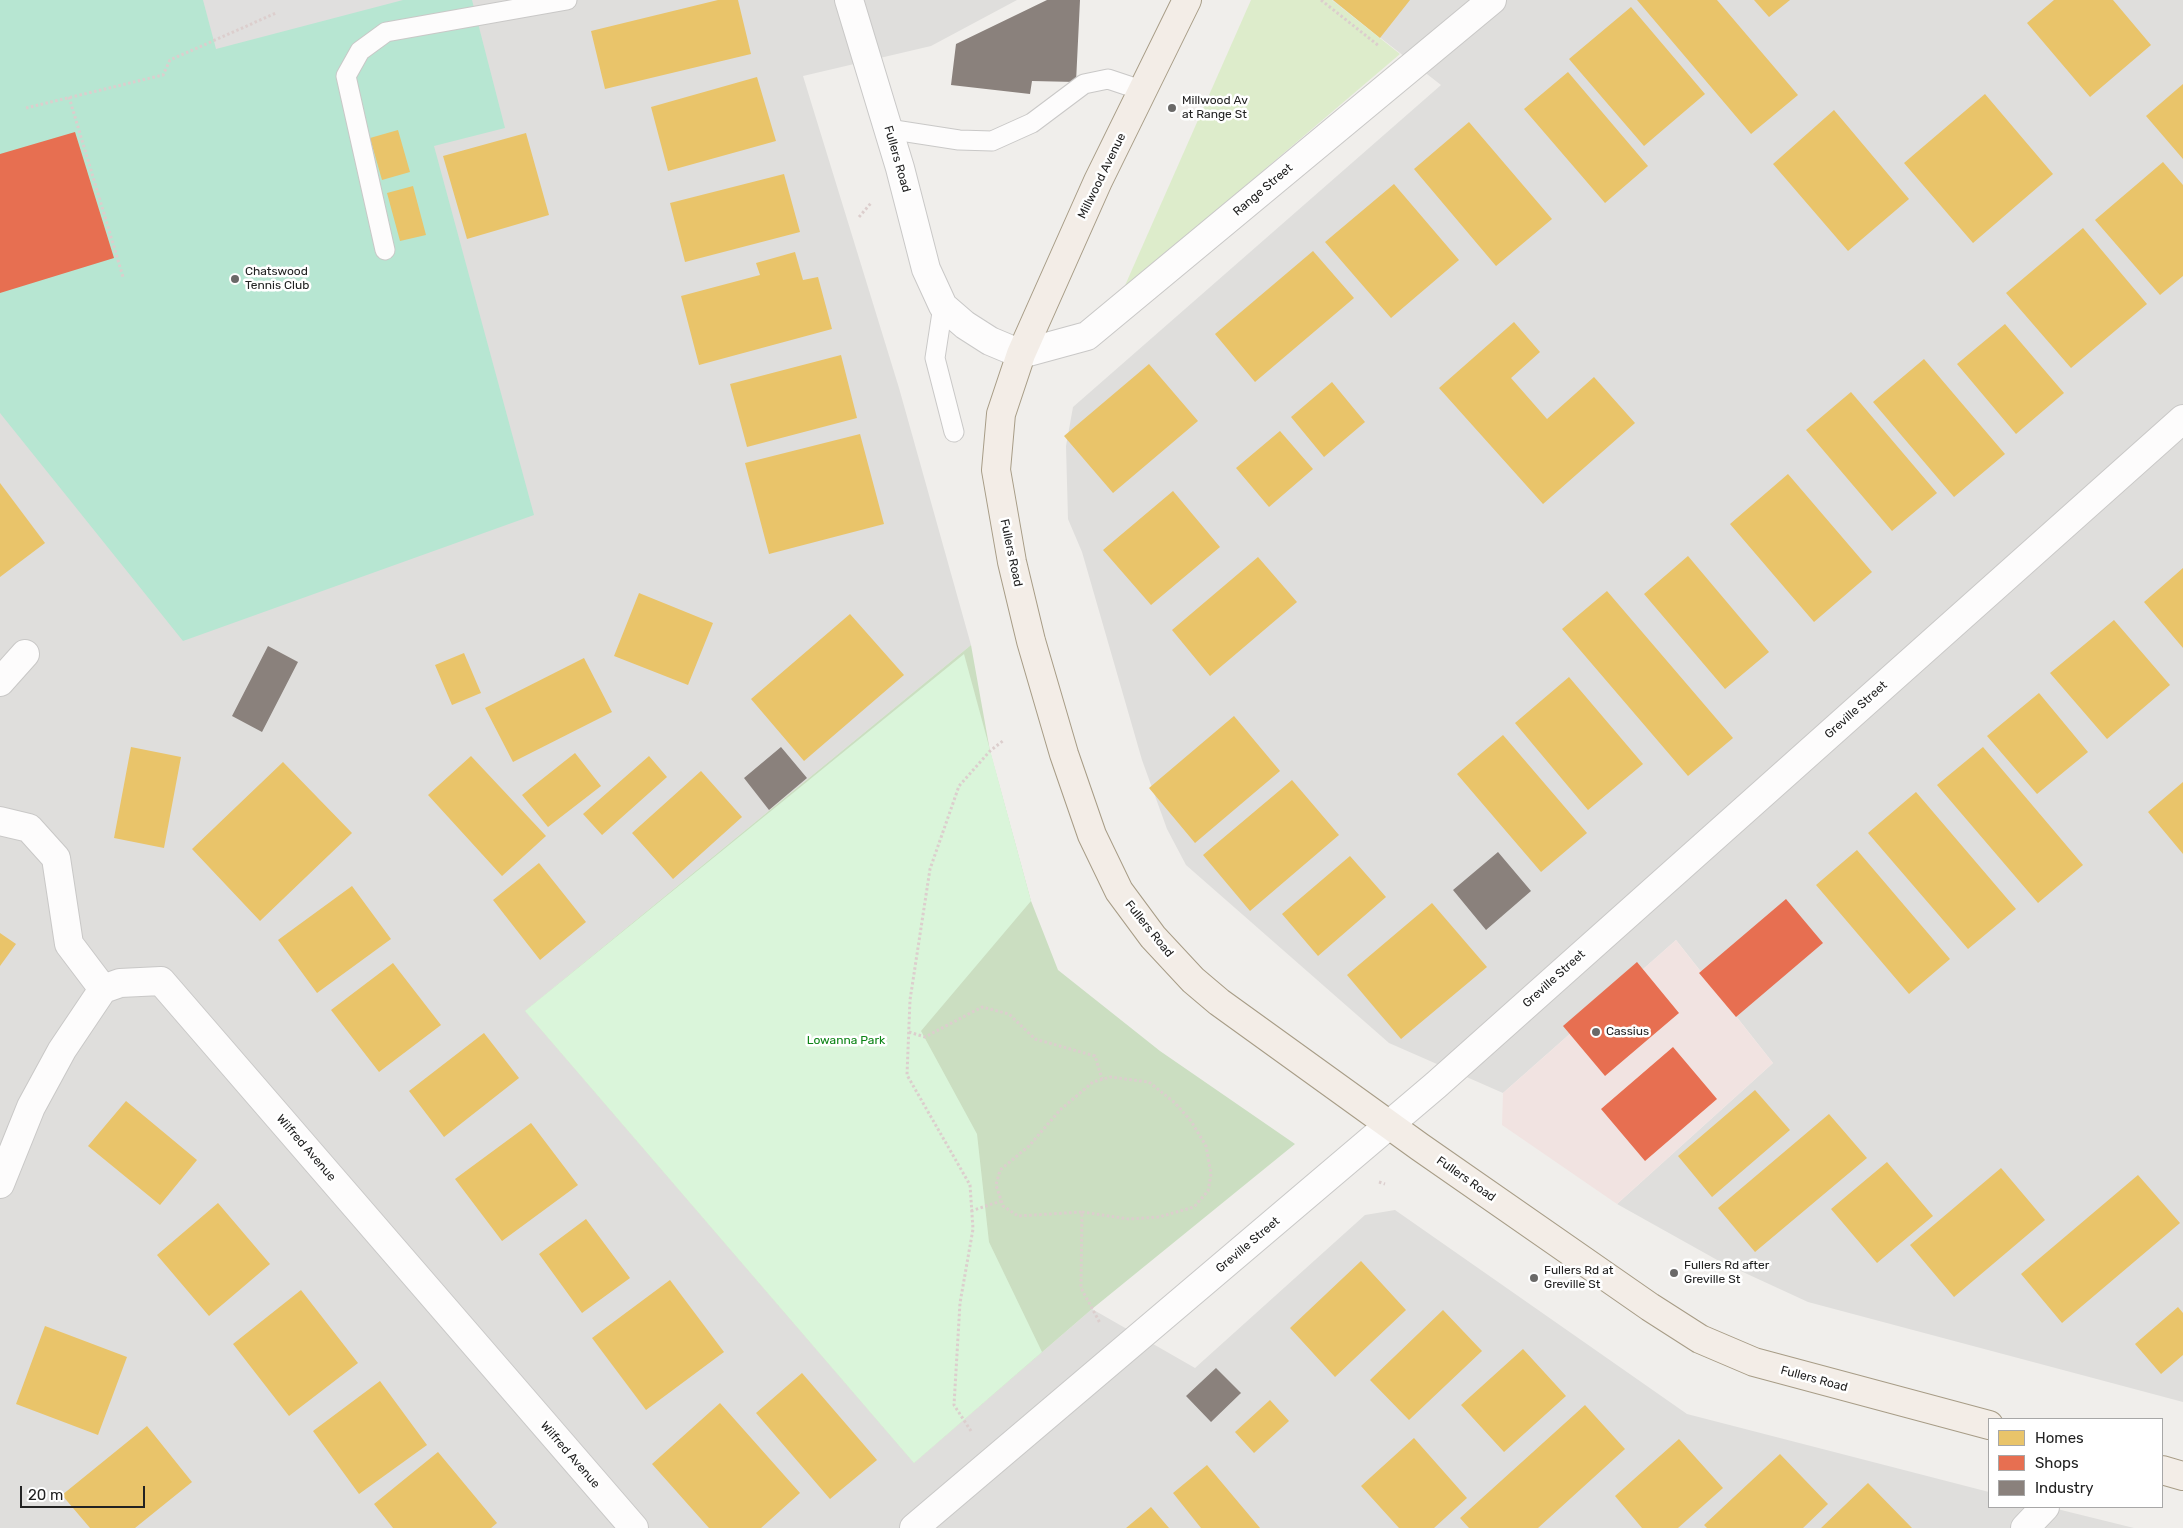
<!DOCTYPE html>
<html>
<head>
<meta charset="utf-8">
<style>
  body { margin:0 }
  #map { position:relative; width:2183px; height:1528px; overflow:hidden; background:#f0eeeb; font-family:Rubik,sans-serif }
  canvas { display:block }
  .legend { position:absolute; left:1988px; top:1418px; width:175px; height:90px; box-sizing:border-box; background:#fff; border:1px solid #a7a7a7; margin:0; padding:6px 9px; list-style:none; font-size:15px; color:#222 }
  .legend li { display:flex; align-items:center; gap:10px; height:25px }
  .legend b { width:25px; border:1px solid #a7a7a7 }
  .scale { position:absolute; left:20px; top:1486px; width:125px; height:22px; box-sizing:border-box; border:2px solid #222; border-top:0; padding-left:6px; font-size:15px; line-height:18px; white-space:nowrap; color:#222; -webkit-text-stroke:4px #fff; paint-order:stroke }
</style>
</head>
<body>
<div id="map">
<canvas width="2183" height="1528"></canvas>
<ul class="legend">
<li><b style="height:14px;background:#e9c46a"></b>Homes</li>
<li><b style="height:14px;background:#e76f51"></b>Shops</li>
<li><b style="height:14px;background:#8a817c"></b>Industry</li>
</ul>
<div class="scale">20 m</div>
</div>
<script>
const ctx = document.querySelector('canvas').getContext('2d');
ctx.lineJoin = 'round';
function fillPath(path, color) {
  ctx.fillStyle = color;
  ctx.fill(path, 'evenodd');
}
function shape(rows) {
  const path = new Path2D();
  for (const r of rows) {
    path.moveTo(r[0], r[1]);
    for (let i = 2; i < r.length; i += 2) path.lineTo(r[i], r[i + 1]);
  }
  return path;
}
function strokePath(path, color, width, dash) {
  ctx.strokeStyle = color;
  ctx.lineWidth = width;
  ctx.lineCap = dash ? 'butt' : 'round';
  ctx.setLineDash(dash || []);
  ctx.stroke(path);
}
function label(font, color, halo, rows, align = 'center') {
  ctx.font = font + ' Rubik,sans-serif';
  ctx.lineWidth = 5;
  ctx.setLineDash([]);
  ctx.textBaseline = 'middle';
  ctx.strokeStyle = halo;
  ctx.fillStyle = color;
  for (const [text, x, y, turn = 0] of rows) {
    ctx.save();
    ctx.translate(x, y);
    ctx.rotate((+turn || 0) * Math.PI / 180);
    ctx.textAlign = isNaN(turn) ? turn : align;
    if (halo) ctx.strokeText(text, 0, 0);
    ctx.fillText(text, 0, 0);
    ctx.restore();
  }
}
fillPath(shape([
  [0,0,1017,0,931,46,803,76,899,388,971,645,525,1011,914,1463,1092,1309,1195,1368,1365,1215,1395,1210,1687,1414,1989,1492,1989,1507,2049,1507,2134,1528,0,1528],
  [1332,0,2183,0,2183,1402,1808,1302,1719,1261,1617,1204,1773,1063,1676,940,1503,1093,1389,1043,1186,865,1167,829,1142,760,1082,552,1068,519,1066,446,1073,407,1441,85]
]), '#dfdedc');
fillPath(shape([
  [1676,940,1773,1063,1617,1204,1502,1125,1503,1093]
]), '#f1e3e1');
fillPath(shape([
  [1251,0,1332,0,1400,54,1123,290]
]), '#ddeccb');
fillPath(shape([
  [971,645,990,751,1031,901,1058,970,1160,1051,1295,1144,1092,1309,914,1463,525,1011]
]), '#cbdec1');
fillPath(shape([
  [964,654,1031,901,921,1031,977,1134,989,1242,1042,1352,914,1463,525,1011]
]), '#daf5da');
fillPath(shape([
  [0,0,472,0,505,128,434,146,534,515,183,641,0,413]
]), '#b7e6d2');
fillPath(shape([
  [203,0,403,0,216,49]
]), '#e0dfde');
fillPath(shape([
  [718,0,738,0,751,54,605,89,591,31],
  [1333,0,1410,0,1380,38],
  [1637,0,1717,0,1798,95,1751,134],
  [1754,0,1790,0,1769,17],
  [2054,0,2113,0,2151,45,2090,97,2027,23],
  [1631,7,1705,94,1644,146,1569,59],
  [1568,72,1648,166,1605,203,1524,109],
  [757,77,776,141,668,171,651,107],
  [2183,84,2183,159,2146,116],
  [1985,94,2053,174,1973,243,1904,163],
  [1834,110,1909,199,1848,251,1773,164],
  [1469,122,1552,219,1496,266,1414,169],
  [398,130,410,172,382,180,370,138],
  [526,133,549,215,467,239,443,156],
  [2163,162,2183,185,2183,276,2160,295,2095,220],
  [784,174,800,232,685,262,670,203],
  [1394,184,1459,260,1391,318,1325,242],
  [413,186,426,235,400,241,387,193],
  [2083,228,2147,304,2071,368,2006,293],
  [1313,251,1354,298,1255,382,1215,334],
  [795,252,803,280,818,277,832,329,699,365,681,296,760,275,756,263],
  [1514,322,1540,352,1511,378,1547,419,1594,377,1635,423,1543,504,1439,388],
  [2005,324,2064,393,2016,434,1957,364],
  [841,355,857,418,747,447,730,384],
  [1924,359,2005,454,1954,497,1873,402],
  [1149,364,1198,421,1113,493,1064,436],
  [1332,382,1365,422,1324,457,1291,417],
  [1851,392,1937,493,1892,531,1806,430],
  [1280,431,1313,469,1269,507,1236,468],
  [860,434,884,524,769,554,745,463],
  [1788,474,1872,572,1814,622,1730,524],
  [0,483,45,543,0,577],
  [1173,491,1220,547,1151,605,1103,550],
  [1688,556,1769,652,1725,689,1644,594],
  [1258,557,1297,602,1210,676,1172,630],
  [2183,568,2183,648,2144,602],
  [1607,591,1733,738,1688,776,1562,629],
  [639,593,713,623,688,685,614,656],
  [850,614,904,675,804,761,751,699],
  [2114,620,2170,685,2107,739,2050,673],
  [464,653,481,693,452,705,435,665],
  [584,658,612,712,513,762,485,708],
  [1569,677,1643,764,1588,810,1515,723],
  [2039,693,2088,752,2037,794,1987,736],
  [1234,716,1280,771,1195,843,1149,788],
  [1503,735,1587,833,1541,872,1457,774],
  [131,747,181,757,164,848,114,838],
  [1983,747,2083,865,2038,903,1937,785],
  [575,753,601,786,548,827,522,795],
  [471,756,546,836,502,876,428,795],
  [649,756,667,777,602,835,583,814],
  [283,762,352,833,260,921,192,849],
  [701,771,742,817,673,879,632,833],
  [1292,780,1339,835,1250,911,1203,855],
  [2183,782,2183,854,2148,812],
  [1916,792,2016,909,1968,949,1868,833],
  [1857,850,1950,959,1909,994,1816,885],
  [1350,856,1386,897,1318,956,1282,914],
  [539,863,586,922,540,960,493,900],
  [352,886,391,939,317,993,278,940],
  [1432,903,1487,967,1401,1039,1347,975],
  [0,933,16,944,0,966],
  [393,963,441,1025,379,1072,331,1010],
  [484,1033,519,1078,444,1137,409,1091],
  [1755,1090,1790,1130,1712,1197,1678,1156],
  [126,1101,197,1160,160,1205,88,1146],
  [1829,1114,1867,1158,1755,1252,1718,1208],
  [531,1123,578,1185,502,1241,455,1179],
  [1887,1162,1933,1216,1877,1263,1831,1209],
  [2001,1168,2045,1220,1954,1297,1910,1245],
  [2138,1175,2180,1223,2062,1323,2021,1274],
  [218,1203,270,1264,209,1316,157,1255],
  [586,1219,630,1278,582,1313,539,1254],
  [1361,1261,1406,1310,1335,1377,1290,1328],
  [670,1280,724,1352,646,1410,592,1338],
  [301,1290,358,1363,289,1416,233,1344],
  [2178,1307,2183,1313,2183,1355,2161,1374,2135,1344],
  [1443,1310,1482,1351,1409,1420,1370,1380],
  [45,1326,127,1357,98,1435,16,1404],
  [1523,1349,1566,1396,1504,1452,1461,1405],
  [802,1373,877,1460,830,1499,756,1413],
  [380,1381,427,1445,359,1494,313,1431],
  [1270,1400,1289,1421,1254,1453,1235,1432],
  [720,1403,800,1493,761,1528,709,1528,652,1464],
  [1585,1405,1625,1449,1538,1528,1469,1528,1460,1518],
  [147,1426,192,1482,135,1528,90,1528,62,1495],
  [1414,1438,1467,1498,1434,1528,1399,1528,1361,1486],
  [1679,1439,1723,1488,1678,1528,1642,1528,1615,1496],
  [438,1452,497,1523,491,1528,393,1528,374,1504],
  [1780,1454,1828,1504,1803,1528,1707,1528,1704,1525],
  [1207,1465,1260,1528,1201,1528,1173,1493],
  [1868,1483,1912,1528,1821,1528],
  [1151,1507,1169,1528,1126,1528]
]), '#e9c46a');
fillPath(shape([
  [75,132,114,258,0,293,0,154],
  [1786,899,1823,943,1736,1017,1699,973],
  [1637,962,1679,1013,1605,1076,1563,1026],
  [1673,1047,1717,1099,1645,1161,1601,1109]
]), '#e76f51');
fillPath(shape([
  [1047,0,1080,0,1076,82,1032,81,1030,94,951,85,956,44],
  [268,646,298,662,262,732,232,716],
  [781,747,807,778,769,810,744,778],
  [1498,852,1531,891,1486,930,1453,890],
  [1216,1368,1241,1393,1211,1422,1186,1396]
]), '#8a817c');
const service = shape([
  [888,129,959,140,992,141,1032,123,1084,84,1108,79,1144,91],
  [385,250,346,76,360,51,386,32,567,0],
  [943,306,935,358,954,432]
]);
const minor = shape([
  [849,0,900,168,926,269,943,306,965,325,990,341,1021,354,1087,336,1492,0],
  [0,682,25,654],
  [0,821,29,828,56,858,69,944,103,989],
  [0,1184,31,1107,62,1050,103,989,120,983,161,981,634,1528],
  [914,1528,1436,1085,2183,419],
  [2025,1528,2045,1507]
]);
const primary = shape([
  [1187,0,1098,181,1021,354,1001,414,996,470,1012,562,1031,641,1064,754,1092,835,1119,891,1153,937,1193,980,1219,1002,1420,1147,1650,1307,1700,1339,1754,1362,1989,1425],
  [2162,1470,2183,1476]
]);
strokePath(service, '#c9c8c7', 21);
strokePath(minor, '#c9c8c7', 30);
strokePath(primary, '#a79c86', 30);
strokePath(shape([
  [1321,0,1379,46],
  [69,97,123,277],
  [26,108,163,75,170,60,276,13],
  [859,217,871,203],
  [909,1032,925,1037,982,1007,1009,1014,1035,1039,1095,1056,1102,1079],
  [1379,1182,1385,1184],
  [971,1211,1001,1201],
  [1082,1212,1129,1219,1159,1217,1194,1207,1208,1191,1211,1174,1206,1146,1191,1121,1175,1103,1149,1082,1110,1077,1093,1082,1060,1110,1029,1146,1000,1170,996,1185,1003,1206,1018,1216,1082,1212,1081,1288,1100,1323],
  [971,1431,954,1405,960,1303,973,1229,970,1185,907,1075,910,1000,930,869,959,786,990,751,1004,740]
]), '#dccecd', 3, [2.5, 2.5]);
strokePath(service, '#fdfcfc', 19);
strokePath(minor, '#fdfcfc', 28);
strokePath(primary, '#f3ede7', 28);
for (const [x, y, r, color] of [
  [1172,108,5,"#6a6968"],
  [235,279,5,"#6a6968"],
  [1596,1032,5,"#6a6968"],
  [1674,1273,5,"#6a6968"],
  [1534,1278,5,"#6a6968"]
]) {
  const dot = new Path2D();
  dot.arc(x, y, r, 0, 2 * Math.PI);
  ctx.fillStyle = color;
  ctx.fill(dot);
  strokePath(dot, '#fff', 2);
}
label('12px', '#222', '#fff', [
  ["Millwood Av",1182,101],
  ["at Range St",1182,115],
  ["Chatswood",245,272],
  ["Tennis Club",245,286],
  ["Cassius",1606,1032],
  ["Fullers Rd after",1684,1266],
  ["Greville St",1684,1280],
  ["Fullers Rd at",1544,1271],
  ["Greville St",1544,1285]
], 'left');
label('12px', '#222', '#fff', [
  ["Fullers Road",897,159,74],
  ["Millwood Avenue",1102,176,-64],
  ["Range Street",1263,190,-40],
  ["Fullers Road",1011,553,78],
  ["Greville Street",1856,710,-42],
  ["Fullers Road",1149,929,51],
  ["Greville Street",1554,979,-42],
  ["Wilfred Avenue",306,1148,49],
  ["Fullers Road",1466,1179,35],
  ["Greville Street",1248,1245,-40],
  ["Fullers Road",1814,1379,15],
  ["Wilfred Avenue",570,1455,49]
]);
label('12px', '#0c8416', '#fff', [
  ["Lowanna Park",846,1041]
]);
</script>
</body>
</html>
